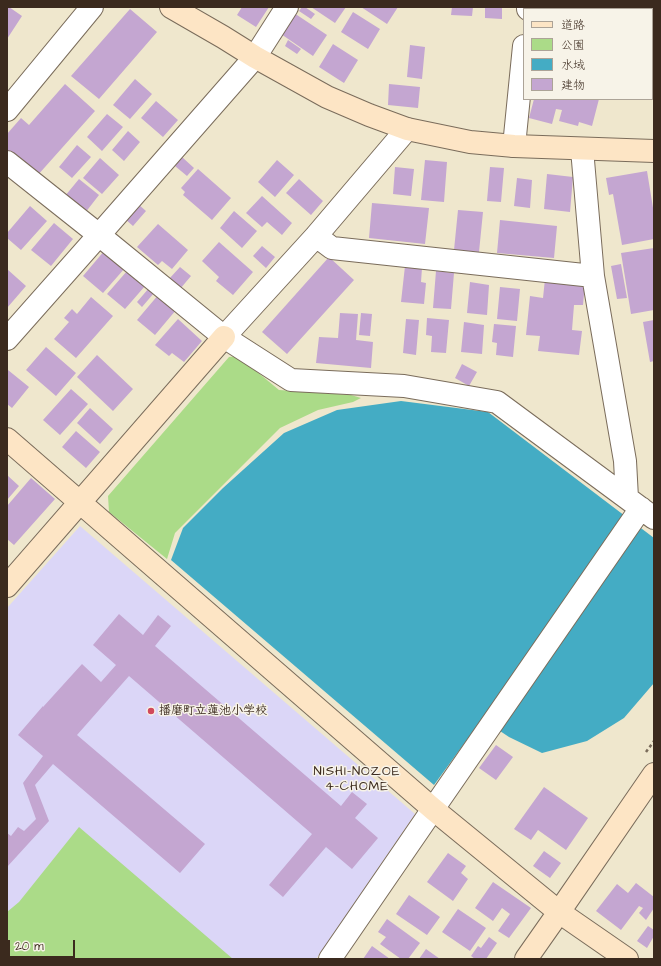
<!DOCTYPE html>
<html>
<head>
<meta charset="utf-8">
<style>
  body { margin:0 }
  #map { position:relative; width:661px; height:966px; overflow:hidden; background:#efe7cd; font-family:"Architects Daughter","Klee One",sans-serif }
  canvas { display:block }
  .frame { position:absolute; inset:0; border:8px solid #3b2a1e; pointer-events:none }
  .legend { position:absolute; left:523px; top:8px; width:130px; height:92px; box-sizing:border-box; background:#f7f3e8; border:1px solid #aca397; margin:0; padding:5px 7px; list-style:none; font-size:12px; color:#3b2a1e }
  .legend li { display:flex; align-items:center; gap:8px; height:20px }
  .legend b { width:20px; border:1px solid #aca397 }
  .scale { position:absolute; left:8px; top:940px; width:67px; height:18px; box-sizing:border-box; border:2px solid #3b2a1e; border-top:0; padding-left:5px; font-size:12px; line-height:14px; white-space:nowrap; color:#3b2a1e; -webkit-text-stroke:3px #f7f3e8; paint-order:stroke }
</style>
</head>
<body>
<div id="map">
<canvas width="661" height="966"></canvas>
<div class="frame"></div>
<ul class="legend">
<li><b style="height:5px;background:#fde5c5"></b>道路</li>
<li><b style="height:11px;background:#abdb88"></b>公園</li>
<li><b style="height:11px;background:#44acc4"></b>水域</li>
<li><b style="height:11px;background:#c4a6d1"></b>建物</li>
</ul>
<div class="scale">20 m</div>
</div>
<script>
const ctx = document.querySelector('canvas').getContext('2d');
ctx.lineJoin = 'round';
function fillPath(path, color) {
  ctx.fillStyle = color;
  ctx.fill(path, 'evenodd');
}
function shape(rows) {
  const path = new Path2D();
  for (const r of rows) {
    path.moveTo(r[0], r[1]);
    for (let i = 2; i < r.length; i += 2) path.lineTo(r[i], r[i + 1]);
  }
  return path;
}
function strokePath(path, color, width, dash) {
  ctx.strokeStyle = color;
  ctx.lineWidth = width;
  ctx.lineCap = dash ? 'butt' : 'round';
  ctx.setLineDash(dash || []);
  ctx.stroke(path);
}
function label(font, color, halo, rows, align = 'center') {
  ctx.font = font + ' "Architects Daughter","Klee One",sans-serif';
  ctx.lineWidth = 3;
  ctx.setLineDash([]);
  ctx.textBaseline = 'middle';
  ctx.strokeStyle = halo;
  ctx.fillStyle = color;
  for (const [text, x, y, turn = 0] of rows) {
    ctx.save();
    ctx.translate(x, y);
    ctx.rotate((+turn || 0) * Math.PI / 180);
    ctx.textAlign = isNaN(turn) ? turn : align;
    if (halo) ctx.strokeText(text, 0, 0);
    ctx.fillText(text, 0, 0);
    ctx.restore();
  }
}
fillPath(shape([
  [80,526,415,814,316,959,7,959,7,608]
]), '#dbd6f7');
fillPath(shape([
  [238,356,279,390,351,395,361,398,353,402,318,410,280,428,175,533,167,559,109,512,108,496,229,357],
  [79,827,233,959,7,959,7,912,19,902]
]), '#abdb88');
fillPath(shape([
  [401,401,488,412,654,538,654,683,624,718,587,741,542,753,509,737,482,719,434,785,171,560,183,528,223,488,284,433,337,410]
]), '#44acc4');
fillPath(shape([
  [7,7,9,7,22,16,7,39],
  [242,7,269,7,256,27,237,15],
  [302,7,305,7,315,14,311,19,299,11],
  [311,7,346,7,335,23],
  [361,7,398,7,387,24],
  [452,7,473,7,472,16,451,15],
  [485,7,502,7,502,19,485,18],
  [598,7,624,7,623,9,603,9],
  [130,9,157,32,99,99,71,76],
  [353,12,380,29,368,49,341,32],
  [294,13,327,35,313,56,281,34],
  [652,33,654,34,654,78,652,77],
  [288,40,301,49,297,54,285,46],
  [333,44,358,60,344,83,319,67],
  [410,45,425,47,422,79,407,77],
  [135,79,152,94,130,119,113,105],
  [65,84,95,111,37,176,7,150,7,134,21,118,29,125],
  [389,84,420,87,418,108,388,105],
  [534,99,599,99,592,126,579,122,578,126,559,121,562,110,556,109,552,124,529,118],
  [156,101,178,120,163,137,141,118],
  [107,114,123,127,102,151,87,137],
  [128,131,140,142,124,161,112,150],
  [77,145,91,157,72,178,59,167],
  [182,157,194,168,187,176,175,166],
  [100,158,119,175,102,194,83,178],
  [277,160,294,175,275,197,258,182],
  [425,160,447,162,444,202,421,200],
  [395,167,414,169,411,196,393,194],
  [490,167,504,168,501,202,487,201],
  [198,169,231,198,212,220,183,195,185,192,181,188],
  [647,171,654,214,654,239,622,245,613,194,609,195,606,178],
  [547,174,573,177,570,212,544,209],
  [517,178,532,180,530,208,514,206],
  [79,179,99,195,85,213,65,196],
  [299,179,323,201,311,215,286,193],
  [262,196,292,223,282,235,267,222,262,227,246,213],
  [372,203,429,208,425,244,369,238],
  [138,204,146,211,133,226,125,219],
  [30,206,47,221,21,250,7,238,7,233],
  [458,210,483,212,479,252,454,250],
  [234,211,257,231,242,248,220,228],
  [500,220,557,226,554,258,497,253],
  [54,223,73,239,51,266,31,250],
  [158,224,188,250,172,269,162,261,158,265,137,247],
  [219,242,253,272,233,295,216,281,219,277,202,261],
  [262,246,275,257,266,268,253,256],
  [654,248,654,310,631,314,621,253],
  [105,250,125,268,103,293,83,276],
  [329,257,354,280,287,354,262,332],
  [621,264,627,298,617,299,611,266],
  [405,266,422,268,421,282,426,283,424,304,401,302],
  [180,267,191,276,180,289,169,279],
  [7,269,26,286,7,308],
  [127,271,145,286,125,309,107,294],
  [436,271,454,273,451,309,433,308],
  [545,279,585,283,583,305,574,305,572,330,582,331,579,355,538,351,540,336,526,335,530,296,543,298],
  [470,282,489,285,487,315,467,313],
  [500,287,520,289,517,321,497,319],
  [149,288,154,293,142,307,137,302],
  [159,294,176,310,155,335,137,320],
  [91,297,113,316,76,358,54,339,69,322,64,318,72,309,77,314],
  [340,313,358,314,356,340,373,342,371,368,316,363,319,337,338,338],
  [361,313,372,314,370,336,359,335],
  [427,318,449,320,446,353,431,352,432,336,426,335],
  [178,319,202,341,184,362,172,353,169,356,155,345],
  [406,319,419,320,416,355,403,353],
  [654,320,654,361,650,362,643,322],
  [464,322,484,325,482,354,461,352],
  [494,324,516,326,513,357,496,355,497,343,492,342],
  [46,347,76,373,56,396,26,370],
  [97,355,133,389,113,411,77,377],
  [462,364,477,372,469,386,455,378],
  [7,370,8,370,29,387,12,408,7,404],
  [71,389,88,404,60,435,43,420],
  [90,408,113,429,100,444,77,423],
  [76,431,100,452,86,468,62,447],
  [7,475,19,486,7,500],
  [31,478,55,499,14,545,7,539,7,506],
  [119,614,143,635,158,615,171,626,155,646,341,806,352,792,367,804,355,818,378,838,352,869,326,847,283,897,269,885,312,834,129,676,77,735,205,844,180,873,53,764,35,785,49,821,7,867,7,833,11,836,18,827,24,831,36,819,23,783,43,756,18,735,43,706,43,707,82,664,101,682,116,665,93,645],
  [496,745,513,757,496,780,479,768],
  [544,787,588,818,566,850,538,830,531,840,514,829],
  [544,851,561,863,550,878,533,866],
  [448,853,466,866,461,873,468,879,453,901,427,882],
  [493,882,531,908,509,938,498,931,510,914,502,908,493,921,475,908],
  [636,883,654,897,654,908,646,920,639,913,643,908,639,906,621,930,596,911,617,884,628,893],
  [409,895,440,917,427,935,396,914],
  [458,909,486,928,470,951,442,932],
  [387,919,420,943,408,959,401,959,380,944,386,937,378,932],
  [648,926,654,930,654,936,647,948,637,941],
  [489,937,497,943,486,959,475,959,471,956,478,946,481,948],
  [372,946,390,959,363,959],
  [426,949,440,959,419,959]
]), '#c4a6d1');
const street = shape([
  [528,9,528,7],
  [7,110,92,7],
  [514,146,524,46],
  [582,149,593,276,625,461,627,498],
  [7,162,99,235,224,337,291,380,404,386,497,402,654,518],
  [316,236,332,248,593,276],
  [224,337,316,236,407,129],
  [7,339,99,235,255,57,287,7],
  [330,959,433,809,641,508]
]);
const secondary = shape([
  [171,7,223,37,255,57,327,97,369,115,407,129,470,142,514,146,654,151],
  [7,439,433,809,559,912,627,959],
  [7,586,224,337],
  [526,959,559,912,654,774]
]);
strokePath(street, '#7a6c5b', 24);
strokePath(secondary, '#7a6c5b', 24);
strokePath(shape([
  [646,752,654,741]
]), '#7a6c5b', 2.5, [3, 3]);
strokePath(street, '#fff', 22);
strokePath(secondary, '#fde5c5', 22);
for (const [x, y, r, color] of [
  [151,711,4,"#d1495b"]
]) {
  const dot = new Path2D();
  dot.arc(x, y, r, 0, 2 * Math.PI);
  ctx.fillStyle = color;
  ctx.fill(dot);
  strokePath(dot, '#f7f3e8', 1.5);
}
label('bold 12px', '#3b2a1e', '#f7f3e8', [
  ["播磨町立蓮池小学校",159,711]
], 'left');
ctx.letterSpacing = '1px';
label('13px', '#3b2a1e', '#f7f3e8', [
  ["NISHI-NOZOE",357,772],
  ["4-CHOME",357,787]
]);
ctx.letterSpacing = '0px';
</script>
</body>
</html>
